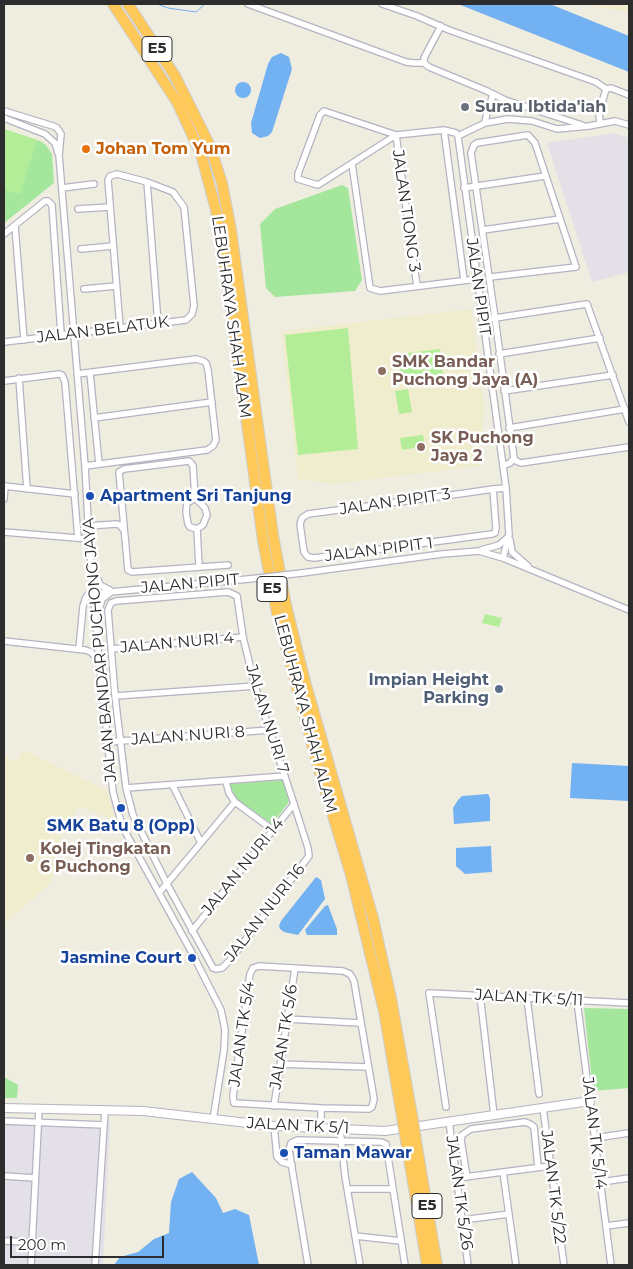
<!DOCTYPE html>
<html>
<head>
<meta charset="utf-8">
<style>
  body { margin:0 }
  #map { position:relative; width:633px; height:1269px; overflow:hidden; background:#efece0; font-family:Montserrat,sans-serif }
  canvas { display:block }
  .frame { position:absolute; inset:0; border:5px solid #2d2d2d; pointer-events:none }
  .scale { position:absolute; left:10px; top:1236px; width:154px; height:22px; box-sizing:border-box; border:2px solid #2d2d2d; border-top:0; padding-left:6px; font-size:15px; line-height:18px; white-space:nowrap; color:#2d2d2d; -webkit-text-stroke:4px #fff; paint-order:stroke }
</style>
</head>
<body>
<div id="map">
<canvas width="633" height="1269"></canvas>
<div class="frame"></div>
<div class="scale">200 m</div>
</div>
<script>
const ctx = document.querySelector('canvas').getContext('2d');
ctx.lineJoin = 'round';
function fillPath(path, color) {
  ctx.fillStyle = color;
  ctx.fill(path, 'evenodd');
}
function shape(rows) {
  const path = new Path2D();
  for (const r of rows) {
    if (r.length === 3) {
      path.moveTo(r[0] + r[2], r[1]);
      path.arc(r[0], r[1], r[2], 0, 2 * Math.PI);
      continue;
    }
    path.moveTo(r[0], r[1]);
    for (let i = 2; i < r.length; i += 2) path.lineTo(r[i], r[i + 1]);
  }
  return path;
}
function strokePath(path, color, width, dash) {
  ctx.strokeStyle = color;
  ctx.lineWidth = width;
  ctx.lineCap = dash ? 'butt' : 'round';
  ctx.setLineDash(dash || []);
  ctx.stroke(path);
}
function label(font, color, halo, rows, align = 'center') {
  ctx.font = font + ' Montserrat,sans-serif';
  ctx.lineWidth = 5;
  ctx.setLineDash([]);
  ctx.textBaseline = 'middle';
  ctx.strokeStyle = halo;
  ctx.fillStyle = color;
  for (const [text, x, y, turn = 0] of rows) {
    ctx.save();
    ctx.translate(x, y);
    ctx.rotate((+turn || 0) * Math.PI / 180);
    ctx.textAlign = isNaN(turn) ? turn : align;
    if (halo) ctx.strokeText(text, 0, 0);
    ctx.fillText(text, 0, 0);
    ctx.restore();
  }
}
fillPath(shape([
  [614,133,629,138,629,272,592,282,547,143],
  [4,1117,110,1122,103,1265,4,1265]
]), '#e4e0e7');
fillPath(shape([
  [588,4,629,4,629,12,608,9],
  [471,309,484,407,480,466,334,484,298,479,281,331],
  [23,750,107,790,116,821,79,806,62,833,51,883,5,923,4,759,5,757,17,762]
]), '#f0edcf');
fillPath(shape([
  [4,129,40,141,46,145,52,154,54,183,4,223],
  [342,185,348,188,362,280,355,291,275,297,266,288,260,224,275,209],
  [283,780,289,802,272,824,235,798,230,784],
  [584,1008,629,1009,629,1088,593,1091],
  [4,1077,18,1085,17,1098,4,1098]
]), '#a3e69c');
fillPath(shape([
  [4,129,37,140,20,194,4,190],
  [348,328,358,449,298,455,285,335],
  [440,349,443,374,401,380,398,354],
  [408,389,412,412,399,414,395,391],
  [423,435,425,446,402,450,400,438],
  [485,614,502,618,499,627,482,623]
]), '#b4ed97');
fillPath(shape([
  [458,4,550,4,629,36,629,72],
  [281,53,289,57,292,69,272,132,268,136,260,138,252,133,251,123,268,64,272,57],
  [243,90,8],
  [572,763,629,766,629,801,570,798],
  [488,794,490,798,490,821,454,824,453,808,458,800,462,796],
  [491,846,492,872,465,874,456,866,456,848],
  [316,877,321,880,325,899,298,935,284,932,280,929,279,926,281,921],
  [328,905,337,929,337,935,307,935,305,930,325,906],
  [192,1172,216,1198,223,1213,235,1209,249,1215,259,1265,114,1265,120,1257,138,1252,154,1239,169,1233,171,1202,179,1179]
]), '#72b1f2');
strokePath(shape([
  [157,4,168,8,196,12,205,4]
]), '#72b1f2', 1);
const street = shape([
  [248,4,406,62,414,63,424,63],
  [382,4,417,16,449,30,596,82,606,89],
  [441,26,424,58,424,63,429,67,487,91,505,100,582,125],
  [4,111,53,126,57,128,61,134,59,155,85,466,89,539,99,661,113,792,122,826,191,951,221,1010,225,1030,224,1050,213,1120],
  [4,118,45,134,55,143,58,153],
  [485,123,487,112,493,95],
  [600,123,599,113,606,89,611,88,629,95],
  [444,130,464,280],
  [396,135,324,111,320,115,298,174,298,179,318,185,396,135,444,130,456,133,458,136],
  [396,135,417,286],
  [352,164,370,288,380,291,477,279],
  [147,182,158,323],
  [62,188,94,184],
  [464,188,545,176],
  [78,209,110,207],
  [15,226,24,340],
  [483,230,560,219],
  [4,234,45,201,48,201,52,205,61,334],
  [81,249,113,246],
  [490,277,576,267,535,143,528,135,477,143,474,145,471,153,495,318,514,458,516,461,521,463,629,447],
  [84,289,116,286],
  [482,320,587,304,629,422],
  [4,342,186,320,192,314,194,306,184,207,173,192,147,182,117,174,110,176,108,180,120,327],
  [499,354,600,338],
  [90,373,99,464],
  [77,374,196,359,203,361,206,363,208,370,216,440,213,446,207,450,85,466],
  [19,378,27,489],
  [4,381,59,374,62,375,65,382,78,538],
  [504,391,613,375],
  [94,418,212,402],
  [509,428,625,409],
  [503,466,510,463,514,458],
  [4,486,75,494],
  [493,489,496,528,495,533,492,534,314,558,308,557,304,552,300,524,302,518,308,514,466,493,493,489,506,488],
  [195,498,187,503,186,512,188,524,190,527,197,529],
  [4,499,5,486],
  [88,526,116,524,120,525,123,529],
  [197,529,203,525,207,515,205,508,195,498,193,466,191,463,189,461,124,469,119,472,128,570,132,572,228,565],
  [197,529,199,567],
  [4,532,89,539],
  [510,540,512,552,528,566],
  [481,550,499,545,508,537],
  [503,558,509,535,506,488,458,136,485,123,508,119,532,121,557,129,589,126,615,121,629,125],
  [95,572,100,585,110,590],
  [302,573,442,554,479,551,503,558,629,610],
  [228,592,237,596,243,637,255,686,294,804,308,848,309,856,230,960,222,968,216,969,213,968,167,884,133,815,126,788,115,696,108,610,111,603,116,601,228,592],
  [98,614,102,599,110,593],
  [4,641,85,650,91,652,99,661],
  [79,649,83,606,86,597,89,594,249,579],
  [111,649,243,637],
  [115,696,255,686],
  [107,742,270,730],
  [226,782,229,793,235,802,273,830],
  [173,786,201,843],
  [126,788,285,776],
  [159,893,235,802],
  [192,931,294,804],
  [259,966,343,971,350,974,354,981,374,1099,372,1107,369,1109,321,1108,234,1103,233,1096,250,974,253,968,259,966],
  [480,995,494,1115],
  [527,998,539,1094],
  [577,1001,611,1265],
  [287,1019,360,1023],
  [280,1064,368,1067],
  [274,1106,295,968],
  [446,1107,429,993,629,1003],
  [543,1108,564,1265],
  [4,1121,104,1125],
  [449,1121,468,1265],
  [274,1126,277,1157,282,1162,292,1165],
  [321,1128,321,1108],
  [340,1129,345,1176,360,1265],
  [595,1138,629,1133],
  [503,1172,516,1265],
  [4,1176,35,1178],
  [467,1177,461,1140,462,1135,471,1129,525,1122,530,1124,534,1127,538,1167],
  [457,1178,550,1166],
  [601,1182,629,1178],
  [348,1189,393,1189],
  [462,1220,509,1214],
  [606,1226,629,1223],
  [355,1236,401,1241],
  [4,1241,32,1242],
  [31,1265,39,1109],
  [95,1265,105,1110],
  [308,1265,289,1150,291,1143,297,1140,381,1142,386,1144,405,1265]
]);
const secondary = shape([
  [4,1108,143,1111,274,1126,385,1131,590,1101]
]);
const highway = shape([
  [113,4,177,102,201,154,216,210,229,292,263,541,277,613,317,763,351,875,384,1011,402,1117],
  [128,4,175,76,210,146,222,183,231,230,273,535,286,605,304,678,373,918,391,998,412,1115],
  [407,1147,427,1265],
  [417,1147,437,1265]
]);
strokePath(street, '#b4b3c1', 8);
strokePath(secondary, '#b4b3c1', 10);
strokePath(highway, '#cdcdcd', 12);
strokePath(street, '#fff', 5.5);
strokePath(secondary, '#fff', 8);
strokePath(highway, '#ffc95a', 10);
const streetBridge = shape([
  [249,579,302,573]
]);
const highwayBridge = shape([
  [412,1115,417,1147],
  [402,1117,407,1147]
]);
strokePath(streetBridge, '#b4b3c1', 8, []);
strokePath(highwayBridge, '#cdcdcd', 12, []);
strokePath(streetBridge, '#fff', 5.5);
strokePath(highwayBridge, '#ffc95a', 10);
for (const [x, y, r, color] of [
  [465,107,5,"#6b7280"],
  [86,149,5,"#e8710a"],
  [382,371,5,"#8d6e63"],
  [421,447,5,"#8d6e63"],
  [90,496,5,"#1a4fb4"],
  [499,689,5,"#5c6f8a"],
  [121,808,5,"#1a4fb4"],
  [30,858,5,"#8d6e63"],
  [192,958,5,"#1a4fb4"],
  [284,1153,5,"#1a4fb4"]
]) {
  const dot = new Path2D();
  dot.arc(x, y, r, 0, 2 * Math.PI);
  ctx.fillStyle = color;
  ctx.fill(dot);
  strokePath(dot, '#fff', 2);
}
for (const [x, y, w] of [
  [157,49,30],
  [272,589,30],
  [427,1206,30]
]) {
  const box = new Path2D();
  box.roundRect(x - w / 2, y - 12.5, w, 25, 4);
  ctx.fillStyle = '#fff';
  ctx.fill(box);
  strokePath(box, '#2d2d2d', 1);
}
label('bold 15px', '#2d2d2d', null, [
  ["E5",157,49],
  ["E5",272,589],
  ["E5",427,1206]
]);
label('bold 16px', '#5b616d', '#fff', [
  ["Surau Ibtida'iah",475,107]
], 'left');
label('bold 16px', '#c56008', '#fff', [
  ["Johan Tom Yum",96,149]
], 'left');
label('16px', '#2d2d2d', '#fff', [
  ["JALAN TIONG 3",406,211,82],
  ["JALAN PIPIT",478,287,82],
  ["LEBUHRAYA SHAH ALAM",231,317,82],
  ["JALAN BELATUK",103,330,-7],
  ["JALAN PIPIT 3",395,502,-8],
  ["JALAN PIPIT 1",379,550,-7],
  ["JALAN PIPIT",190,584,-5],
  ["JALAN NURI 4",177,643,-5],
  ["JALAN BANDAR PUCHONG JAYA",100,650,-95],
  ["LEBUHRAYA SHAH ALAM",305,714,75],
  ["JALAN NURI 7",267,719,73],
  ["JALAN NURI 8",188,736,-4],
  ["JALAN NURI 14",243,867,-51],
  ["JALAN NURI 16",265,913,-52],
  ["JALAN TK 5/11",529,998,3],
  ["JALAN TK 5/4",242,1034,-82],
  ["JALAN TK 5/6",284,1037,-81],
  ["JALAN TK 5/1",298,1126,3],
  ["JALAN TK 5/14",594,1133,83],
  ["JALAN TK 5/22",553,1187,83],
  ["JALAN TK 5/26",459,1193,82]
]);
label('bold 16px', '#785e54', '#fff', [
  ["SMK Bandar",392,362],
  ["Puchong Jaya (A)",392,380],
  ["SK Puchong",431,438],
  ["Jaya 2",431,456],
  ["Kolej Tingkatan",40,849],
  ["6 Puchong",40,867]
], 'left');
label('bold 16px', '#164399', '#fff', [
  ["Apartment Sri Tanjung",100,496],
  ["SMK Batu 8 (Opp)",121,826,"center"],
  ["Jasmine Court",182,958,"right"],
  ["Taman Mawar",294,1153]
], 'left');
label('bold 16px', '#4e5e75', '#fff', [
  ["Impian Height",489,680],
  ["Parking",489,698]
], 'right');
</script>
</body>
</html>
